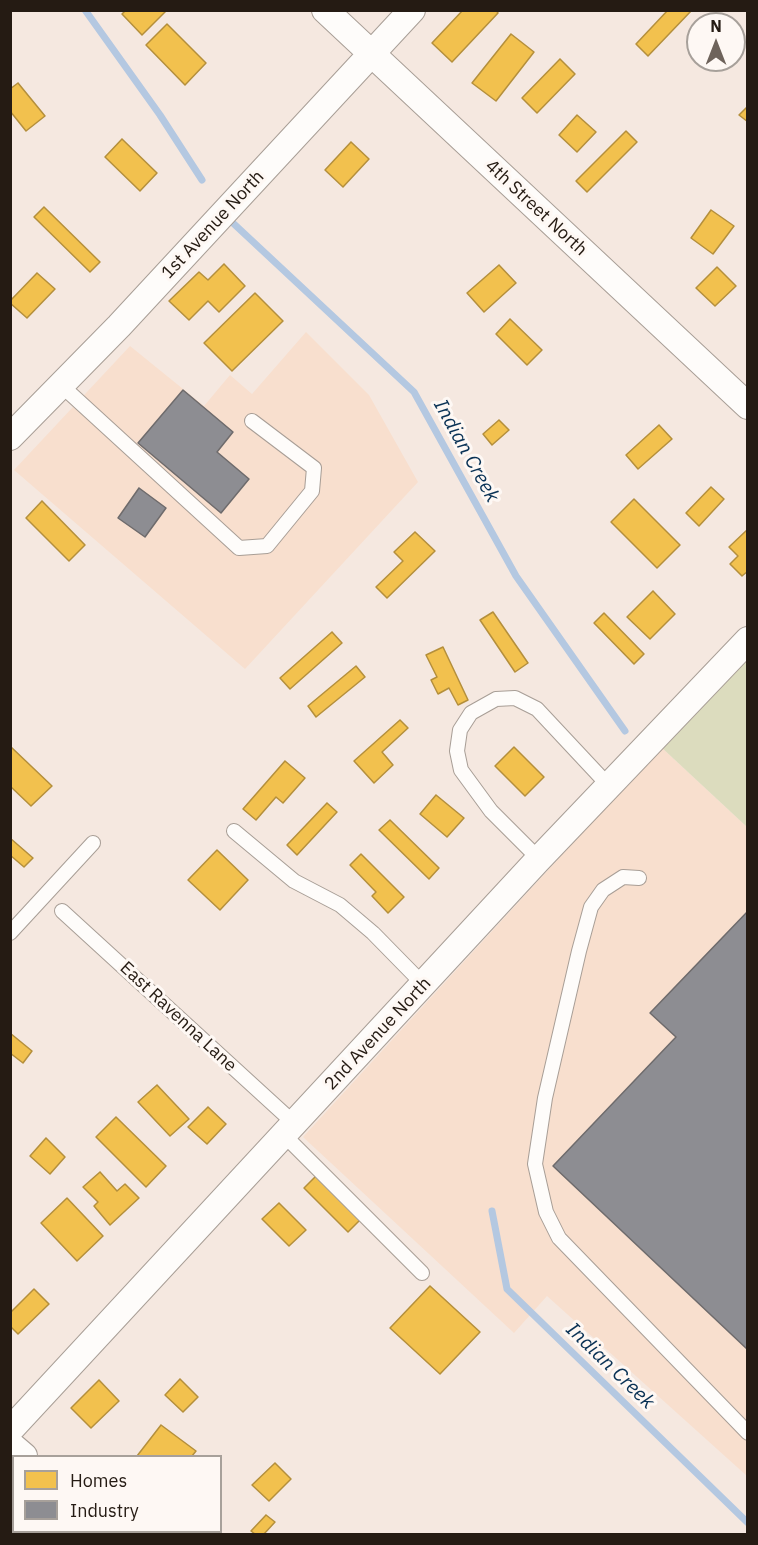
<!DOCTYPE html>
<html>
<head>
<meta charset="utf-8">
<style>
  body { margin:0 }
  #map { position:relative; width:758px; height:1545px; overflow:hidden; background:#f5e8e0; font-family:"IBM Plex Sans",sans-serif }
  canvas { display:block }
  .frame { position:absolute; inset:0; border:12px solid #251b13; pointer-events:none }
  .legend { position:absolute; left:12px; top:1455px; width:210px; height:78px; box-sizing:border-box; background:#fef8f4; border:2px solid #a7a09a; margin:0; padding:8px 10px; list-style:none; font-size:18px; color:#251b13 }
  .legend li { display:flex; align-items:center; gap:12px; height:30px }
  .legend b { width:30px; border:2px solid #a7a09a }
  .north { position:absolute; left:686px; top:12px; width:60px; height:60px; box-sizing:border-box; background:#fef8f4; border:2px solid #a7a09a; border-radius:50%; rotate:0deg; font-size:16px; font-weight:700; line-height:24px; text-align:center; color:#251b13 }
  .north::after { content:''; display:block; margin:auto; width:21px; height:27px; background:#6e635b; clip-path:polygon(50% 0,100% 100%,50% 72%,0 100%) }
</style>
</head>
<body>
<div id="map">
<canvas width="758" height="1545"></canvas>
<div class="frame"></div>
<ul class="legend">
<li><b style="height:16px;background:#f2c14e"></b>Homes</li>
<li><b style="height:16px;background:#8d8d92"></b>Industry</li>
</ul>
<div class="north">N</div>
</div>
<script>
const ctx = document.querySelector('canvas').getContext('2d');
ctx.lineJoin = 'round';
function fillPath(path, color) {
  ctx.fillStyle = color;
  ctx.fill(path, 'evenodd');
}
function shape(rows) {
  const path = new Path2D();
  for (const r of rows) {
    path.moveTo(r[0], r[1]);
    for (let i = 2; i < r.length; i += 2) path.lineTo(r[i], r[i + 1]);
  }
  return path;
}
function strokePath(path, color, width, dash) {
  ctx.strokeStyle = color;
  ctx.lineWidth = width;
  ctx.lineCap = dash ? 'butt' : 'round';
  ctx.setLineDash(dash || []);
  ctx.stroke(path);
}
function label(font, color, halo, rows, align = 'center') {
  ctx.font = font + ' "IBM Plex Sans",sans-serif';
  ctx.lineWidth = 6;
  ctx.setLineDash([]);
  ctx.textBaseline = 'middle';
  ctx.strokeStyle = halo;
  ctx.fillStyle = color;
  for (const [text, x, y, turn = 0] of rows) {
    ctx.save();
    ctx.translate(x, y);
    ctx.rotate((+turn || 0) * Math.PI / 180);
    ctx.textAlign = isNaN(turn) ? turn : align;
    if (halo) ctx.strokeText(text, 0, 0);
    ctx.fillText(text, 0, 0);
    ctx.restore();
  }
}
fillPath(shape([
  [306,332,369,395,418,482,245,669,14,470,130,346,204,406,230,375,252,394],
  [661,747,747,827,747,1476,547,1296,514,1333,303,1137]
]), '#f8dfce');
fillPath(shape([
  [747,655,747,827,661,747]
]), '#dcdcbe');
const homes = shape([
  [126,10,167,10,142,35,122,14,126,10],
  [463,10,496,10,498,13,452,62,432,43,463,10],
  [668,10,692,10,648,56,636,44,668,10],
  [167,24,206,63,185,85,146,45,167,24],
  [511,34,534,52,496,101,472,83,511,34],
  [560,59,575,74,537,113,522,98,560,59],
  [18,83,45,116,26,131,10,111,10,89,18,83],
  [748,106,748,122,739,115,748,106],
  [577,115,596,132,577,152,559,135,577,115],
  [626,131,637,142,587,192,576,181,626,131],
  [122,139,157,173,140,191,105,157,122,139],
  [351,142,369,159,343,187,325,170,351,142],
  [44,207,100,262,90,272,34,217,44,207],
  [711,210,734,226,713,254,691,238,711,210],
  [224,264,245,286,219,312,208,301,189,320,169,301,199,272,208,280,224,264],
  [499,265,516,283,484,312,467,293,499,265],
  [717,267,736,286,715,306,696,288,717,267],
  [37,273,55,289,27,318,10,303,10,301,37,273],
  [255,293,283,321,232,371,204,343,255,293],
  [510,319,542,350,527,365,496,334,510,319],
  [499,420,509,430,492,445,483,434,499,420],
  [659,425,672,439,638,469,626,455,659,425],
  [711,487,724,499,699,526,686,513,711,487],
  [634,499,680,545,657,568,611,522,634,499],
  [42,501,85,545,69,561,26,518,42,501],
  [748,529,748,571,742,576,730,564,738,556,729,547,748,529],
  [415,532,435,551,387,598,376,587,403,561,394,552,415,532],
  [653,591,675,614,650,639,627,617,653,591],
  [493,612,528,663,515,672,480,620,493,612],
  [604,613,644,654,634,664,594,623,604,613],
  [332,632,342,643,290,689,280,678,332,632],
  [443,647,468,700,458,705,449,688,438,694,431,680,437,677,426,655,443,647],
  [356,666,365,677,316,717,308,706,356,666],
  [400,720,408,728,382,752,393,765,374,783,354,761,400,720],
  [10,746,52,786,31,806,10,786,10,746],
  [514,747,544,777,525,796,495,766,514,747],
  [285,761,305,778,283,803,276,797,256,820,243,809,285,761],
  [436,795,464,818,447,837,420,814,436,795],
  [327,803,337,812,297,855,287,845,327,803],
  [390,820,439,868,429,879,379,830,390,820],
  [10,838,33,858,24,867,10,855,10,838],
  [217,850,248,880,220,910,188,880,217,850],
  [361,854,404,897,388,913,372,896,376,892,350,865,361,854],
  [10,1033,32,1051,23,1063,10,1053,10,1033],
  [157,1085,189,1119,170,1136,138,1102,157,1085],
  [208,1107,226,1124,207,1144,188,1127,208,1107],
  [116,1117,166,1166,146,1187,96,1137,116,1117],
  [46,1138,65,1157,50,1174,30,1156,46,1138],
  [100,1172,117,1191,125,1184,139,1198,110,1225,94,1206,98,1202,83,1187,100,1172],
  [316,1176,360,1220,348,1232,304,1188,316,1176],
  [67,1198,103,1236,77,1261,41,1223,67,1198],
  [279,1203,306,1230,289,1246,262,1219,279,1203],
  [430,1286,480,1332,440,1374,390,1328,430,1286],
  [34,1289,49,1304,18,1334,10,1326,10,1313,34,1289],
  [180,1379,198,1397,183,1412,165,1395,180,1379],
  [99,1380,119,1401,91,1428,71,1408,99,1380],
  [161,1425,196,1451,192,1456,137,1456,161,1425],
  [275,1463,291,1479,269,1501,252,1485,275,1463],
  [266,1515,275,1522,264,1534,255,1534,251,1531,266,1515]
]);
fillPath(homes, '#f2c14e');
strokePath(homes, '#b48f3c', 1.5);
const industry = shape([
  [183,390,233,432,217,452,249,479,221,513,138,443,183,390],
  [139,488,166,508,145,537,118,518,139,488],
  [748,911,748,1350,553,1166,676,1037,650,1013,748,911]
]);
fillPath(industry, '#8d8d92');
strokePath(industry, '#6e6b6c', 1.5);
strokePath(shape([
  [85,10,160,115,202,180],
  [234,224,414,392,516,576,625,731],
  [492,1211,507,1289,748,1523]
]), '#b4c8e1', 7);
const lane = shape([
  [61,385,239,548,267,546,312,491,314,468,252,421],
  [234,831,294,881,340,905,373,933,424,985],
  [539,859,491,811,461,770,457,751,460,730,471,713,496,699,515,698,537,709,609,786],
  [639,878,623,877,603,890,591,907,579,951,545,1098,535,1164,546,1212,559,1238,748,1433],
  [62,911,295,1124],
  [10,933,93,843],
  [284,1135,422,1273],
  [10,1476,14,1473]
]);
const street = shape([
  [325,10,748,406],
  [10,437,119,326,412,10],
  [10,1430,537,861,748,640],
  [10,1444,24,1456],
  [103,1532,106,1534]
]);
strokePath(lane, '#a89e96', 16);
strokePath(street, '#a89e96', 28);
strokePath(lane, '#fefcfa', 14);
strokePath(street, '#fefcfa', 26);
label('18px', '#251b13', '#fef8f4', [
  ["4th Street North",536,208,43],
  ["1st Avenue North",213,225,-47],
  ["East Ravenna Lane",178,1017,43],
  ["2nd Avenue North",378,1034,-47]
]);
label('italic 20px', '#0a3255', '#fef8f4', [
  ["Indian Creek",466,451,61],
  ["Indian Creek",610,1366,44]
]);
</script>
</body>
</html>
